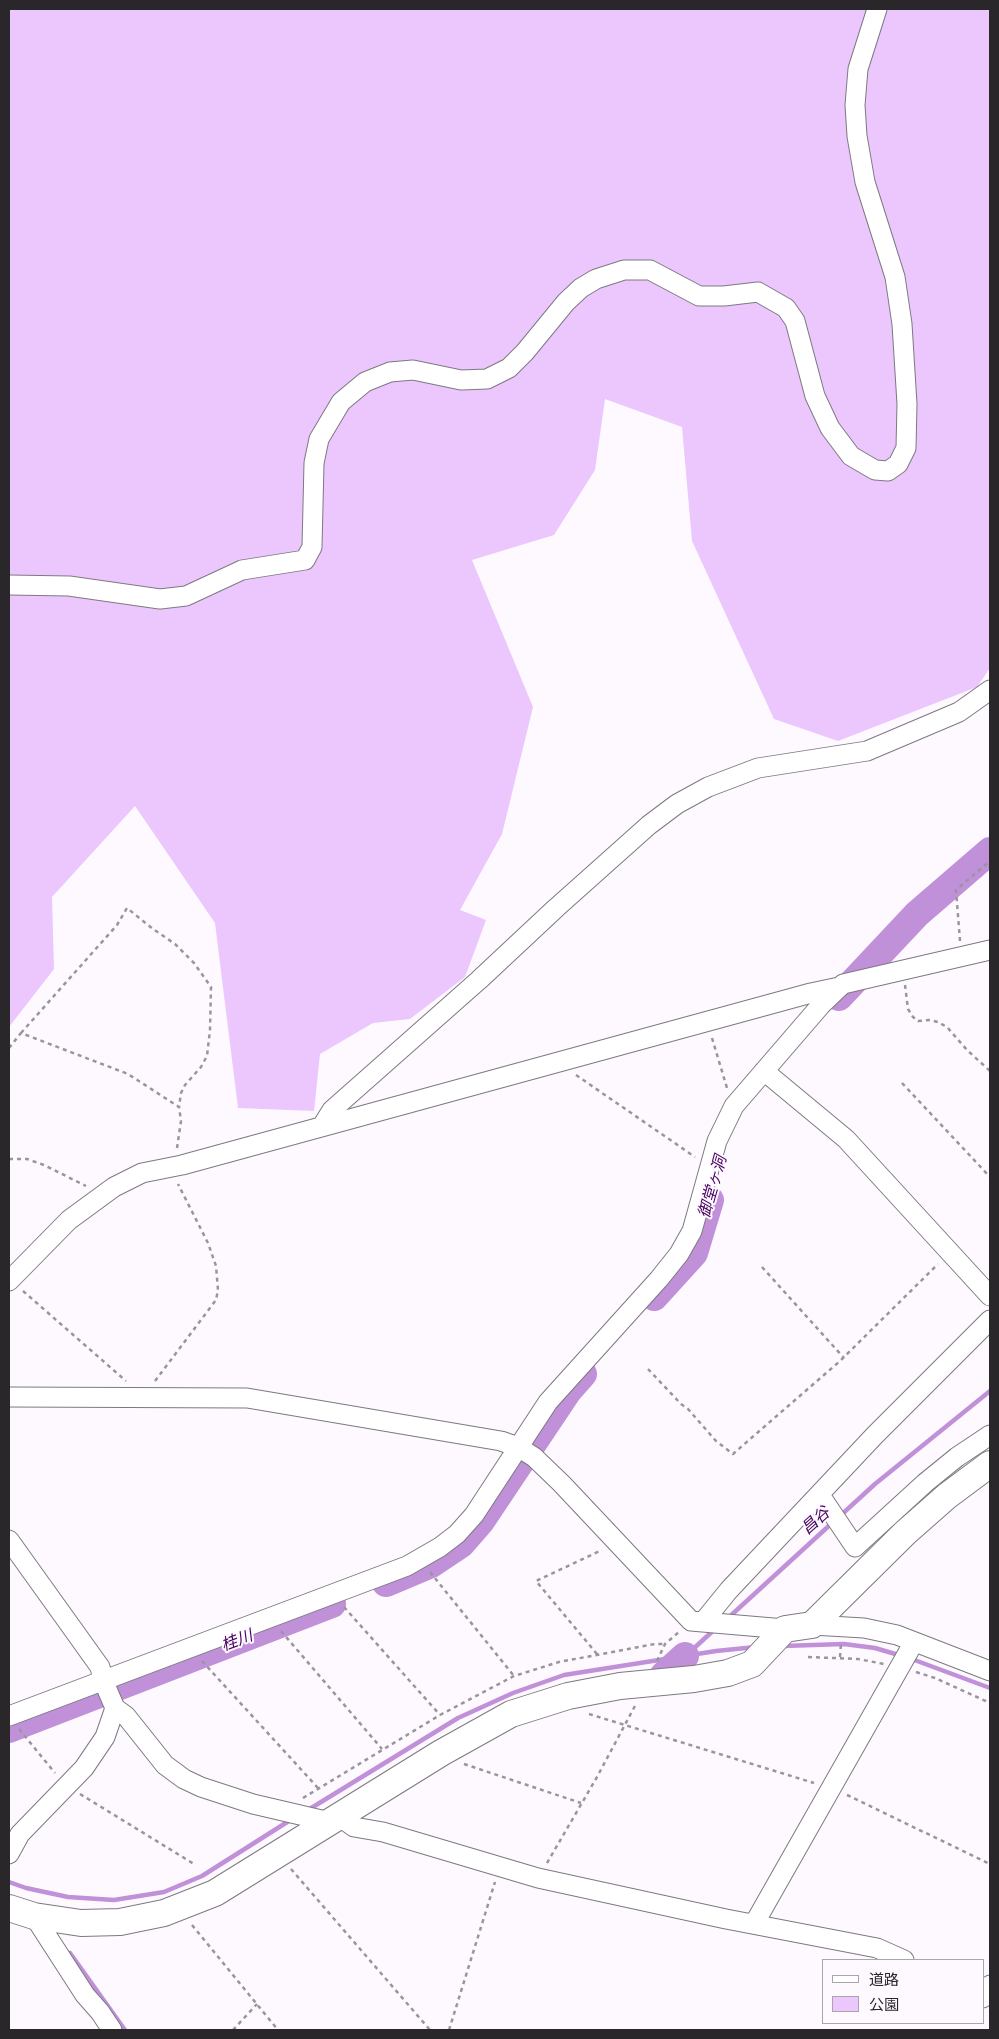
<!DOCTYPE html>
<html>
<head>
<meta charset="utf-8">
<style>
  body { margin:0 }
  #map { position:relative; width:999px; height:2039px; overflow:hidden; background:#fdf9ff; font-family:"Noto Sans","Noto Sans JP",sans-serif }
  canvas { display:block }
  .frame { position:absolute; inset:0; border:10px solid #2a272b; pointer-events:none }
  .legend { position:absolute; left:822px; top:1959px; width:162px; height:65px; box-sizing:border-box; background:#fdf9ff; border:1px solid #a9a5aa; margin:0; padding:6px 9px; list-style:none; font-size:15px; color:#2a272b }
  .legend li { display:flex; align-items:center; gap:10px; height:25px }
  .legend b { width:25px; border:1px solid #a9a5aa }
</style>
</head>
<body>
<div id="map">
<canvas width="999" height="2039"></canvas>
<div class="frame"></div>
<ul class="legend">
<li><b style="height:6px;background:#fff"></b>道路</li>
<li><b style="height:14px;background:#ebc7fd"></b>公園</li>
</ul>
</div>
<script>
const ctx = document.querySelector('canvas').getContext('2d');
ctx.lineJoin = 'round';
function fillPath(path, color) {
  ctx.fillStyle = color;
  ctx.fill(path, 'evenodd');
}
function shape(rows) {
  const path = new Path2D();
  for (const r of rows) {
    path.moveTo(r[0], r[1]);
    for (let i = 2; i < r.length; i += 2) path.lineTo(r[i], r[i + 1]);
  }
  return path;
}
function strokePath(path, color, width, dash) {
  ctx.strokeStyle = color;
  ctx.lineWidth = width;
  ctx.lineCap = dash ? 'butt' : 'round';
  ctx.setLineDash(dash || []);
  ctx.stroke(path);
}
function label(font, color, halo, rows, align = 'center') {
  ctx.font = font + ' "Noto Sans","Noto Sans JP",sans-serif';
  ctx.lineWidth = 4;
  ctx.setLineDash([]);
  ctx.textBaseline = 'middle';
  ctx.strokeStyle = halo;
  ctx.fillStyle = color;
  for (const [text, x, y, turn = 0] of rows) {
    ctx.save();
    ctx.translate(x, y);
    ctx.rotate((+turn || 0) * Math.PI / 180);
    ctx.textAlign = isNaN(turn) ? turn : align;
    if (halo) ctx.strokeText(text, 0, 0);
    ctx.fillText(text, 0, 0);
    ctx.restore();
  }
}
fillPath(shape([
  [9,9,990,9,990,668,977,687,838,741,774,719,692,541,682,427,605,399,595,470,554,535,472,560,533,707,502,834,460,910,486,920,465,977,410,1019,373,1023,320,1054,314,1111,238,1108,215,923,135,806,52,897,54,969,9,1027]
]), '#ebc7fd');
strokePath(shape([
  [840,1516,875,1484,990,1391],
  [727,1619,832,1523],
  [783,1646,844,1644,875,1648,902,1656],
  [909,1658,990,1688],
  [669,1671,715,1629],
  [308,1810,458,1718,513,1693,564,1675,716,1651,756,1647],
  [9,1882,26,1888,68,1897,114,1900,164,1892,202,1876,292,1819],
  [70,1953,125,2030]
]), '#c090d8', 4.5);
strokePath(shape([
  [839,997,917,914,990,851],
  [654,1297,694,1253,710,1200],
  [386,1583,431,1564,461,1544,481,1521,568,1391,583,1374],
  [664,1675,685,1656],
  [9,1729,332,1604]
]), '#c090d8', 28);
const street = shape([
  [9,585,69,586,160,599,186,596,242,570,305,560,312,547,314,463,319,439,341,402,365,382,390,372,413,370,461,380,487,379,509,368,525,352,566,302,581,288,596,279,624,270,650,270,699,296,724,296,758,292,786,308,795,321,815,396,830,428,851,456,875,470,888,471,898,464,906,448,907,404,902,324,895,277,865,182,857,136,855,105,858,69,877,9],
  [764,1071,846,1139,990,1296],
  [322,1126,332,1110,479,980,556,908,649,825,677,804,708,787,758,768,867,751,959,712,990,690],
  [9,1281,69,1220,114,1187,142,1173,182,1165,811,993,839,987],
  [9,1397,247,1398,501,1441,518,1447,534,1457,562,1484,691,1621,785,1629],
  [820,1495,855,1547,925,1483,957,1457,990,1435],
  [9,1540,100,1667,103,1680,115,1708,126,1716,165,1765,184,1779,201,1787,253,1804,330,1822],
  [703,1622,729,1590,875,1435,990,1320],
  [812,1625,864,1628,897,1635,990,1671],
  [9,1716,407,1566,440,1547,457,1534,474,1515,548,1402,659,1279,679,1254,692,1231,717,1141,734,1106,821,1005,843,984,990,950],
  [340,1817,354,1827,383,1832,538,1878,726,1919,877,1948,904,1960],
  [9,1854,20,1834,84,1768,105,1737,115,1708],
  [34,1916,85,1995,100,2012,112,2030],
  [754,1924,914,1642],
  [983,1998,990,1985]
]);
const secondary = shape([
  [9,1908,34,1916,81,1923,120,1922,164,1913,215,1893,441,1753,511,1714,568,1696,620,1686,694,1679,728,1673,752,1664,785,1629,812,1625,905,1533,947,1496,990,1464]
]);
strokePath(street, '#7e7981', 21);
strokePath(secondary, '#7e7981', 28);
strokePath(shape([
  [960,941,956,890,990,861],
  [905,985,908,1009,913,1017,918,1021,930,1020,938,1022,947,1027,967,1050,990,1071],
  [21,1033,117,925,127,908,153,929,175,944,194,963,211,987,210,1030,207,1056,201,1067,185,1085,181,1093,179,1107],
  [712,1038,727,1088],
  [9,1048,21,1033,128,1074,179,1107,181,1121,177,1148],
  [576,1075,695,1157],
  [902,1083,990,1177],
  [9,1159,27,1159,44,1165,86,1186],
  [762,1267,844,1358],
  [23,1291,126,1381],
  [648,1369,681,1404,688,1409,716,1441,733,1454,840,1361,938,1264],
  [155,1381,216,1300,218,1290,216,1266,208,1243,178,1184],
  [430,1572,514,1676],
  [344,1607,440,1715],
  [281,1631,382,1749],
  [597,1654,536,1581,602,1550],
  [808,1657,858,1659,884,1664],
  [840,1657,841,1643],
  [202,1661,318,1788],
  [657,1661,665,1644,679,1632],
  [916,1672,935,1678,990,1703],
  [589,1714,814,1783],
  [19,1729,55,1773],
  [464,1764,581,1803],
  [80,1794,194,1864],
  [847,1795,990,1864],
  [303,1798,440,1715,514,1676,559,1662,655,1644,665,1644],
  [547,1863,597,1777,636,1704],
  [291,1869,430,2030],
  [192,1925,278,2030],
  [233,2030,257,2004],
  [449,2030,495,1882]
]), '#99969b', 2.5, [4, 4]);
strokePath(street, '#fff', 19);
strokePath(secondary, '#fff', 26);
label('italic 16px', '#46025d', '#fdf9ff', [
  ["御堂ヶ洞",713,1187,-74],
  ["昌谷",816,1521,-42],
  ["桂川",237,1641,-21]
]);
</script>
</body>
</html>
